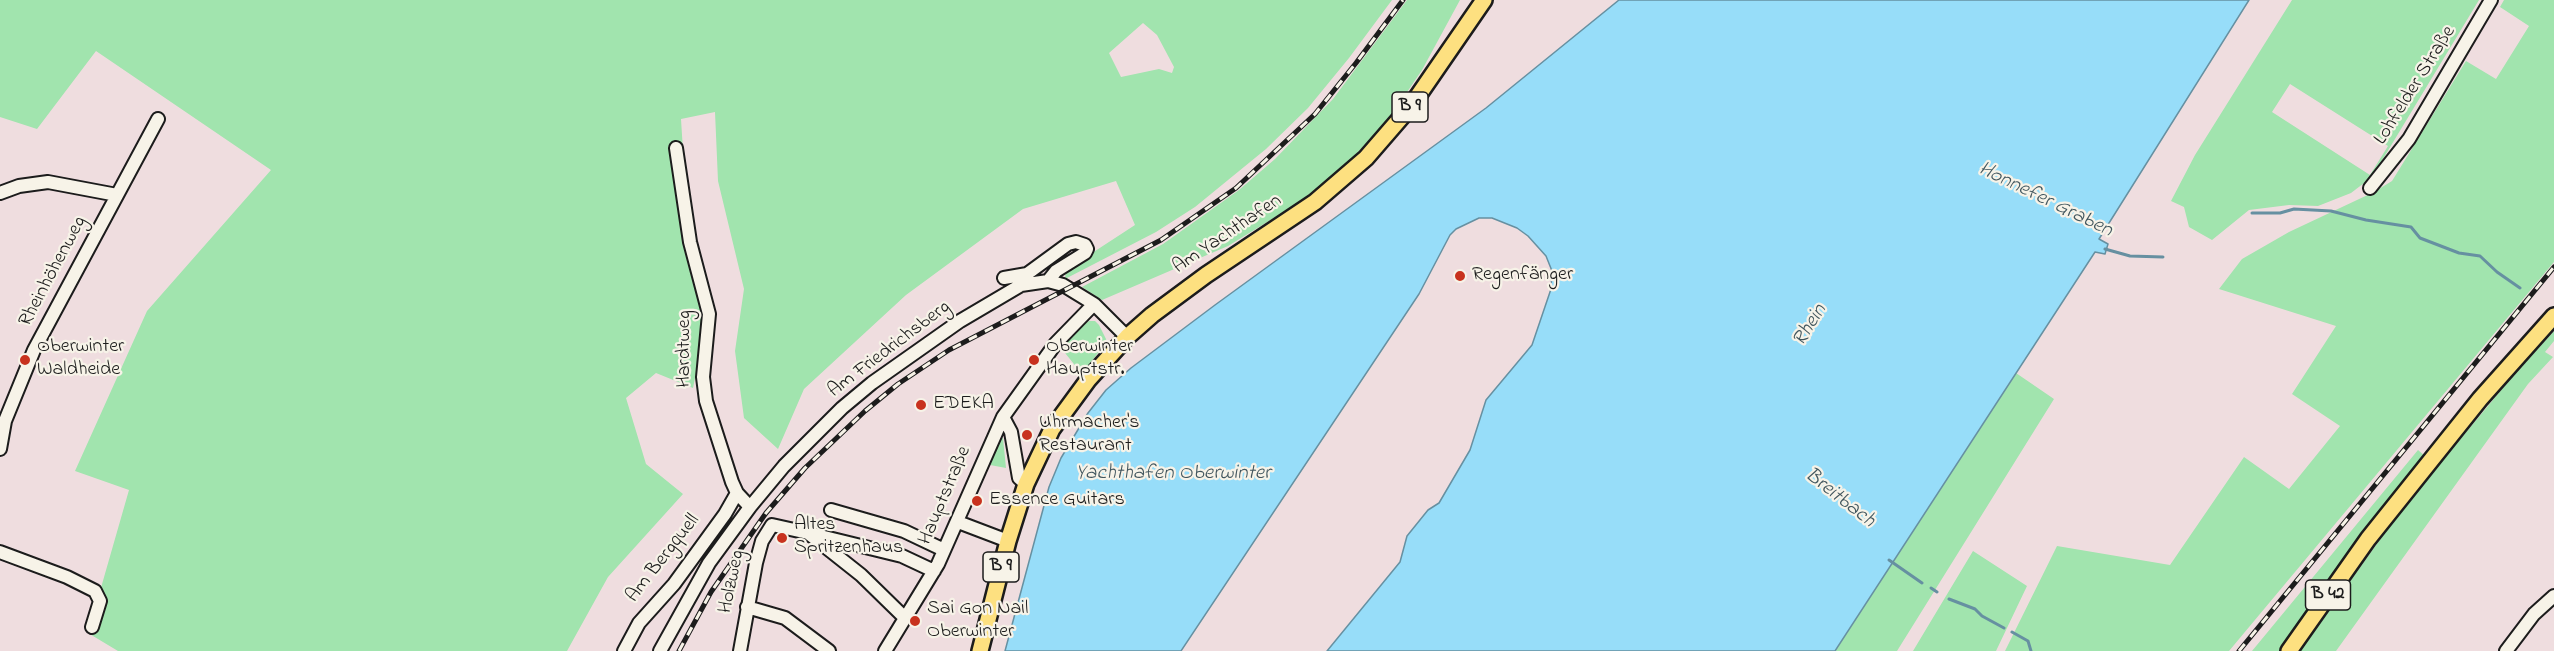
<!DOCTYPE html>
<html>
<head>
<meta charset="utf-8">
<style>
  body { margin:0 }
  canvas { display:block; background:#efdddf }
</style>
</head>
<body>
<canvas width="2554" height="651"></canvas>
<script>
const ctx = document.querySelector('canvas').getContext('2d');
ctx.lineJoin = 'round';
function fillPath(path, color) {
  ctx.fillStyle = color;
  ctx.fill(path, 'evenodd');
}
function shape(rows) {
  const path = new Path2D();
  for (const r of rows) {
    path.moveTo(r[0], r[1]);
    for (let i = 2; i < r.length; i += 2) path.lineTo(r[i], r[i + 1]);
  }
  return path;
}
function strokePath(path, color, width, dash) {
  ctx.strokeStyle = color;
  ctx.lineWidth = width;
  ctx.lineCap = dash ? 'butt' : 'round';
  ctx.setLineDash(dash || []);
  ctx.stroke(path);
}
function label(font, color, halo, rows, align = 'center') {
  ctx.font = font + ' "Indie Flower",sans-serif';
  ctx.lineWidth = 4.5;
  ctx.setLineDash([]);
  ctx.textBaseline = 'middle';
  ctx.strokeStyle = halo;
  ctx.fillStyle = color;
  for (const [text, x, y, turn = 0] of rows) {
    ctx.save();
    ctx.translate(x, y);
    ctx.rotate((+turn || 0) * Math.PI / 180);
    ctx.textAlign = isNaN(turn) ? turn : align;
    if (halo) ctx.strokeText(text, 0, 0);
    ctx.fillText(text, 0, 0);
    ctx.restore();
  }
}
fillPath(shape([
  [0,0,1392,0,1349,58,1308,108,1266,149,1195,207,1156,232,1065,279,1066,270,1135,225,1116,181,1023,209,906,295,804,389,778,449,744,418,735,351,744,289,718,181,715,112,681,119,686,199,709,285,702,313,702,343,693,388,656,373,626,398,646,464,683,494,608,577,567,651,118,651,88,633,129,490,75,471,147,311,271,170,96,51,37,129,0,117],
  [1143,23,1157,35,1174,67,1172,73,1159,69,1121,77,1109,53],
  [1407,0,1460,0,1422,70,1397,107,1373,137,1339,171,1300,202,1228,246,1102,300,1082,287,1163,244,1239,190,1275,159,1333,99],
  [2292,0,2479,0,2372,177,2351,193,2318,206,2289,205,2249,210,2212,240,2189,227,2184,207,2171,201,2195,155],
  [2290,84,2388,146,2370,175,2272,112],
  [2504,0,2554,0,2554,262,2229,651,2005,651,2057,546,2170,565,2244,457,2289,489,2340,426,2292,394,2336,326,2219,289,2242,259,2289,232,2374,192,2392,181,2466,61,2496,79,2529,26,2500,7],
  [1089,321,1095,321,1099,325,1107,341,1082,374,1061,348,1076,330],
  [2554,331,2554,341,2545,352,2553,357,2528,384,2336,651,2300,651,2399,513,2507,383],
  [2016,373,2054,399,1897,651,1835,651],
  [1001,437,1003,438,1006,468,990,465],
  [2418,450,2426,457,2354,547,2282,651,2252,651],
  [1973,551,2027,586,1996,651,1913,651]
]), '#a1e4ae');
const water = shape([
  [1619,0,2249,0,2099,239,2108,244,2105,254,2095,252,1835,651,1327,651,1400,562,1407,536,1428,510,1439,503,1470,450,1486,400,1532,345,1551,289,1552,271,1546,256,1528,236,1517,228,1492,218,1479,218,1456,229,1450,235,1419,294,1181,651,1005,651,1049,487,1061,458,1088,413,1106,390,1131,368,1215,305,1486,108,1619,0]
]);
fillPath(water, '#97ddf9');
strokePath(water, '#6690a1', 1.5);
strokePath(shape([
  [2252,213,2280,213,2294,209,2331,211,2366,220,2411,227,2420,238,2459,253,2480,256,2497,272,2520,288],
  [2105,249,2130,256,2163,257],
  [1889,560,1922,583],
  [1931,588,1937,592],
  [1949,599,1975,609,1982,616,2004,628],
  [2012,632,2028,641,2031,651]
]), '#6690a1', 3);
const minor = shape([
  [676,148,690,242,709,314,703,377,706,401,732,482,737,493,750,507],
  [2370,188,2409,139,2491,0],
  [0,193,19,186,48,182,117,195],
  [1004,278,1027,274,1068,244,1076,242,1085,245,1087,249,1085,253,1056,271,1048,281],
  [1003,417,1011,432,1019,478,1026,484],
  [0,449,5,421,34,350,158,119],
  [831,510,904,531,944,550],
  [958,522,1008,541],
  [812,534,902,556,934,571],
  [0,552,67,577,95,591,100,601,92,627],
  [747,607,785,618,829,651],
  [624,651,639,623,674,584,725,514,737,493],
  [660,651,709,563,750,507,784,466,842,408,872,383,960,321,1021,285,1048,281,1063,285,1094,304,1127,337],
  [740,651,756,563,762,541,772,525,808,533,861,575,904,617],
  [885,651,938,564,1003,417,1056,343,1094,304],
  [2506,651,2534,614,2554,596]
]);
const major = shape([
  [980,651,1008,541,1026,484,1052,429,1088,380,1127,337,1152,315,1206,275,1315,202,1366,158,1411,106,1484,0],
  [2289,651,2368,539,2480,399,2554,316]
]);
strokePath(minor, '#1c1c1c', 16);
strokePath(major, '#1c1c1c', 20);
strokePath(minor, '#f7f3e8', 12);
strokePath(major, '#fde080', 15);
const rail = shape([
  [679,651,711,592,766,513,805,468,865,411,898,384,949,350,1161,240,1236,188,1315,114,1356,63,1403,0],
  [2239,651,2554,267]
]);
strokePath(rail, '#1c1c1c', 5);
strokePath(rail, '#f7f3e8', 3, [9]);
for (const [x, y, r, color] of [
  [1460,276,6,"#c8321e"],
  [25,360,6,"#c8321e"],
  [1034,360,6,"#c8321e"],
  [921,405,6,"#c8321e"],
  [1027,435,6,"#c8321e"],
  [977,501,6,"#c8321e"],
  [782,538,6,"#c8321e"],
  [915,621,6,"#c8321e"]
]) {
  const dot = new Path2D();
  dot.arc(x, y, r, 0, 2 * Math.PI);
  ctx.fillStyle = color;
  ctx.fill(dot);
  strokePath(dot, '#f7f3e8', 2);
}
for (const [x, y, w] of [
  [1410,107,36],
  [1001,567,36],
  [2328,595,45]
]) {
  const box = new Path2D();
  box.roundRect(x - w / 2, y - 15, w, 30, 4.5);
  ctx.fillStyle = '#f7f3e8';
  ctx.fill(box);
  strokePath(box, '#1c1c1c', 1.5);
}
label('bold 18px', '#1c1c1c', null, [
  ["B 9",1410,107],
  ["B 9",1001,567],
  ["B 42",2328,595]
]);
label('20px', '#1c1c1c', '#f7f3e8', [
  ["Lohfelder Straße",2416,86,-58],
  ["Am Yachthafen",1228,235,-34],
  ["Rheinhöhenweg",54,272,-62],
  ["Hardtweg",686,349,-90],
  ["Am Friedrichsberg",890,350,-37],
  ["Hauptstraße",946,496,-67],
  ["Am Bergquell",664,559,-52],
  ["Holzweg",733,582,-78]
]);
label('20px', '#1c1c1c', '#f7f3e8', [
  ["Regenfänger",1472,276],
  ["Oberwinter",37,348],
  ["Waldheide",37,371],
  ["Oberwinter",1046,348],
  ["Hauptstr.",1046,371],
  ["EDEKA",933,405],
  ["Uhrmacher's",1039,424],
  ["Restaurant",1039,447],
  ["Essence Guitars",989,501],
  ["Altes",794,526],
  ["Spritzenhaus",794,549],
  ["Sai Gon Nail",927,610],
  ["Oberwinter",927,633]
], 'left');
label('italic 21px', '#41565e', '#f7f3e8', [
  ["Honnefer Graben",2045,201,26],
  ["Rhein",1811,326,-58],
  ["Yachthafen Oberwinter",1173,475],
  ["Breitbach",1839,499,38]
]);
</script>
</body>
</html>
